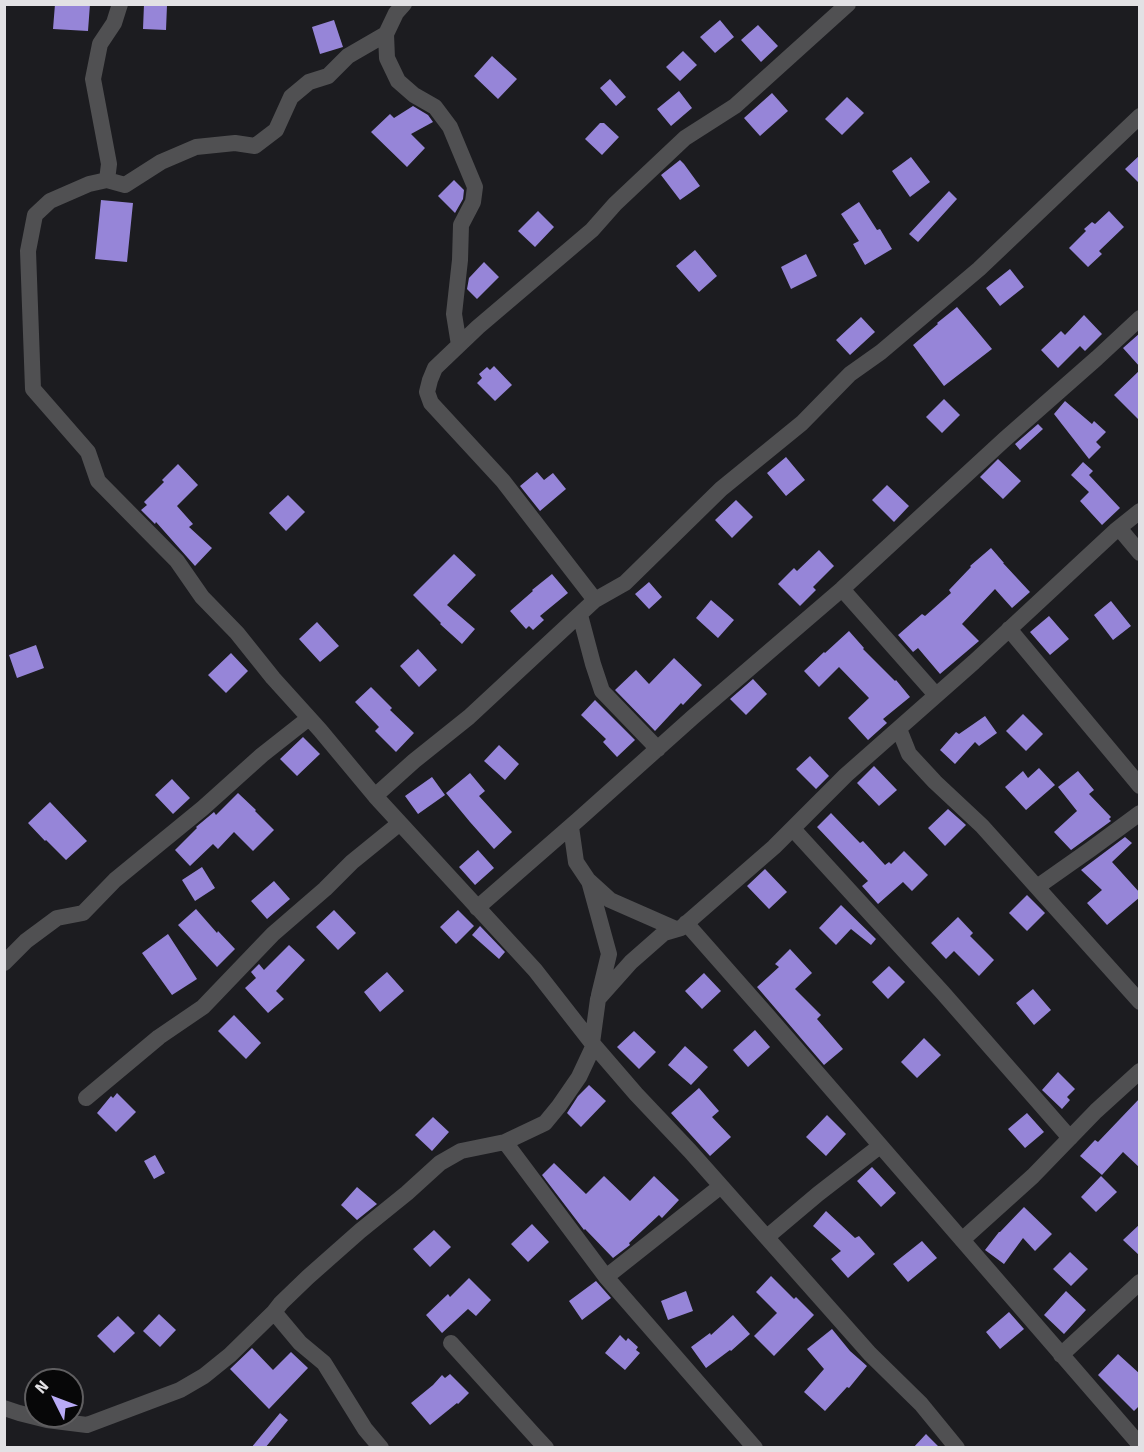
<!DOCTYPE html>
<html>
<head>
<meta charset="utf-8">
<style>
  body { margin:0 }
  #map { position:relative; width:1144px; height:1452px; overflow:hidden; background:#1c1c20; font-family:Signika,sans-serif }
  canvas { display:block }
  .frame { position:absolute; inset:0; border:6px solid #e2e1e4; pointer-events:none }
  .north { position:absolute; left:24px; top:1368px; width:60px; height:60px; box-sizing:border-box; background:#070708; border:2px solid #5f5e60; border-radius:50%; rotate:312deg; font-size:16px; font-weight:700; line-height:24px; text-align:center; color:#e2e1e4 }
  .north::after { content:''; display:block; margin:auto; width:21px; height:27px; background:#b9abf7; clip-path:polygon(50% 0,100% 100%,50% 72%,0 100%) }
</style>
</head>
<body>
<div id="map">
<canvas width="1144" height="1452"></canvas>
<div class="frame"></div>
<div class="north">N</div>
</div>
<script>
const ctx = document.querySelector('canvas').getContext('2d');
ctx.lineJoin = 'round';
function fillPath(path, color) {
  ctx.fillStyle = color;
  ctx.fill(path, 'evenodd');
}
function shape(rows) {
  const path = new Path2D();
  for (const r of rows) {
    path.moveTo(r[0], r[1]);
    for (let i = 2; i < r.length; i += 2) path.lineTo(r[i], r[i + 1]);
  }
  return path;
}
function strokePath(path, color, width, dash) {
  ctx.strokeStyle = color;
  ctx.lineWidth = width;
  ctx.lineCap = dash ? 'butt' : 'round';
  ctx.setLineDash(dash || []);
  ctx.stroke(path);
}
fillPath(shape([
  [55,4,90,4,88,31,53,29],
  [144,4,167,5,166,30,143,29],
  [334,20,343,47,320,54,312,27],
  [720,20,734,37,715,53,700,37],
  [758,25,778,46,761,62,741,40],
  [683,51,697,65,680,81,666,67],
  [492,56,517,79,498,99,474,76],
  [610,79,626,97,616,106,600,88],
  [679,91,692,108,671,126,657,109],
  [772,93,788,111,760,136,744,118],
  [847,97,864,113,842,135,825,119],
  [413,106,428,115,433,122,411,134,425,148,407,167,371,132,390,114,394,118],
  [600,123,604,123,619,137,602,155,585,139],
  [1140,155,1140,184,1125,169],
  [911,157,930,182,910,197,892,171],
  [680,160,684,164,700,186,680,200,661,175],
  [454,180,464,190,463,199,455,213,438,196],
  [949,191,957,199,918,242,909,234],
  [101,200,133,203,127,262,95,259],
  [859,202,877,230,880,229,892,249,865,265,853,244,859,241,841,214],
  [538,211,554,227,535,247,518,231],
  [1109,211,1124,227,1099,251,1102,254,1088,267,1069,248,1086,231,1084,229,1092,222,1095,224],
  [695,250,717,276,699,292,676,266],
  [806,254,817,276,791,289,781,267],
  [484,262,499,277,477,299,467,289,469,278],
  [1010,269,1024,287,1000,306,986,288],
  [957,307,992,349,944,386,913,345,938,324,937,323],
  [1084,315,1102,334,1085,351,1080,346,1058,368,1041,350,1061,331,1065,335],
  [861,317,875,332,850,355,836,340],
  [1140,333,1140,367,1123,348],
  [494,366,512,385,495,401,477,383,482,378,479,374,487,367,490,370],
  [1140,370,1140,421,1114,395],
  [944,399,960,415,942,433,926,417],
  [1065,401,1092,424,1094,421,1106,432,1096,442,1101,447,1089,459,1054,414],
  [1038,424,1043,429,1020,450,1015,444],
  [786,457,805,480,786,496,767,473],
  [998,459,1021,481,1003,499,980,477],
  [1083,462,1093,471,1089,475,1120,508,1102,525,1080,501,1089,492,1071,475],
  [178,464,198,485,177,506,193,524,189,527,212,548,195,566,156,522,155,524,141,510,147,505,144,502,164,482,162,480],
  [537,472,544,480,553,473,566,489,540,511,520,486],
  [887,485,909,506,894,522,872,500],
  [288,495,305,512,286,531,269,513],
  [736,500,753,517,732,538,715,520],
  [991,548,1004,563,1003,563,1030,592,1012,608,995,589,962,624,979,641,940,674,918,648,913,652,898,635,922,614,925,616,951,593,949,590,971,567,970,566],
  [819,550,834,566,813,587,816,590,800,606,778,584,794,568,797,571],
  [454,554,476,575,447,605,475,629,462,644,440,624,441,623,413,595],
  [552,574,568,593,540,616,544,620,533,630,529,626,526,629,510,611,533,591,532,590],
  [649,582,662,597,649,609,635,594],
  [711,600,734,620,718,638,696,618],
  [1111,601,1131,626,1113,640,1094,615],
  [1049,616,1069,639,1050,655,1030,632],
  [317,622,339,646,320,662,299,639],
  [849,631,864,648,863,649,895,681,896,680,910,697,883,719,887,723,868,740,848,718,869,698,839,667,819,687,804,671,824,652,825,653],
  [36,645,44,668,17,678,9,655],
  [418,649,437,670,419,687,400,666],
  [231,653,248,671,226,693,208,675],
  [674,658,702,685,683,705,681,703,655,731,615,690,636,670,649,684],
  [753,679,767,694,746,715,730,699],
  [371,687,392,708,390,710,414,733,396,752,375,731,379,727,355,702],
  [595,700,635,740,617,757,603,742,606,739,581,715],
  [1023,714,1043,734,1026,751,1006,731],
  [985,716,997,733,979,746,975,742,955,764,940,750,956,732,959,734],
  [303,737,320,754,297,776,280,759],
  [499,745,519,764,505,780,484,761],
  [810,756,829,776,816,789,796,769],
  [874,766,897,790,879,806,857,783],
  [1039,768,1055,785,1026,810,1005,787,1023,771,1028,778],
  [1078,771,1094,790,1089,794,1111,817,1109,819,1111,821,1071,850,1054,832,1077,811,1058,787],
  [470,773,485,791,479,796,512,832,494,849,470,822,446,793],
  [432,777,445,795,418,814,405,796],
  [172,779,190,798,173,814,155,795],
  [238,793,256,810,255,811,274,830,253,851,234,832,218,849,213,844,190,866,175,850,197,828,196,827,214,812,216,815],
  [50,802,87,841,66,860,46,840,45,841,28,823],
  [948,809,966,825,945,846,928,828],
  [831,813,860,843,863,841,885,865,889,862,891,864,904,851,928,875,912,891,903,882,878,904,862,886,868,881,817,827],
  [1125,837,1132,843,1112,862,1140,893,1140,897,1107,925,1087,903,1102,890,1081,870],
  [478,850,494,868,475,885,459,867],
  [202,867,215,888,195,901,182,880],
  [765,869,787,892,769,909,747,886],
  [274,881,290,899,267,919,251,901],
  [1027,895,1045,913,1027,931,1009,913],
  [841,905,876,939,871,945,851,929,836,945,819,928],
  [196,909,217,933,218,931,235,949,217,967,178,925],
  [334,910,356,933,338,950,316,927],
  [458,910,474,926,456,944,440,927],
  [958,917,973,933,970,936,994,960,979,976,954,951,946,959,931,943],
  [480,926,505,952,499,959,472,935],
  [168,934,197,979,172,995,142,953],
  [289,945,305,960,276,991,284,999,268,1013,245,988,256,978,251,972,259,964,264,970],
  [790,949,812,973,795,989,821,1015,817,1019,843,1049,824,1065,757,987,779,967,775,964],
  [889,966,905,982,888,999,872,982],
  [387,972,404,991,380,1012,364,992],
  [704,973,721,991,702,1009,685,991],
  [1033,989,1051,1010,1034,1025,1016,1003],
  [234,1015,261,1043,246,1059,218,1031],
  [755,1030,770,1047,748,1067,733,1050],
  [634,1031,656,1052,639,1069,617,1047],
  [924,1038,941,1055,917,1078,901,1062],
  [685,1046,708,1067,691,1085,668,1065],
  [1058,1072,1075,1089,1067,1097,1070,1100,1062,1109,1042,1090],
  [589,1085,606,1101,581,1127,567,1113,578,1096],
  [699,1088,719,1111,712,1117,731,1137,710,1156,671,1113],
  [117,1093,136,1112,116,1132,97,1113,111,1096,113,1098],
  [1140,1098,1140,1168,1123,1152,1102,1175,1080,1156,1095,1140,1098,1142],
  [1027,1113,1044,1132,1025,1148,1008,1129],
  [827,1115,846,1134,826,1156,806,1137],
  [433,1117,449,1132,432,1151,415,1135],
  [155,1155,165,1173,154,1179,144,1161],
  [554,1163,586,1194,604,1176,630,1201,654,1176,679,1200,662,1218,659,1215,629,1243,630,1245,613,1258,585,1229,584,1230,542,1175],
  [872,1167,896,1193,881,1207,857,1181],
  [1101,1176,1117,1192,1096,1212,1081,1197],
  [357,1187,377,1204,357,1220,341,1205],
  [1024,1207,1052,1234,1035,1251,1023,1238,1004,1264,985,1250,999,1232,1000,1232],
  [826,1211,855,1238,859,1236,875,1254,848,1278,831,1259,841,1251,813,1226],
  [532,1224,549,1242,528,1262,511,1244],
  [1140,1224,1140,1256,1123,1240],
  [434,1230,451,1247,430,1267,413,1249],
  [922,1241,937,1258,908,1282,893,1264],
  [1070,1252,1088,1269,1071,1286,1053,1269],
  [771,1276,794,1299,796,1297,814,1315,774,1356,754,1336,777,1313,756,1292],
  [469,1278,491,1300,476,1316,468,1309,442,1333,426,1315,448,1294,450,1297],
  [596,1281,611,1298,582,1320,569,1301],
  [686,1291,693,1311,668,1320,661,1301],
  [1066,1291,1086,1310,1064,1334,1044,1315],
  [1009,1312,1024,1329,1000,1349,986,1332],
  [159,1314,176,1330,160,1347,143,1331],
  [733,1315,750,1334,731,1351,730,1350,706,1368,691,1347,710,1333,711,1335],
  [118,1316,135,1333,114,1353,97,1336],
  [832,1329,850,1351,867,1366,849,1388,847,1387,825,1411,804,1392,824,1369,807,1349],
  [620,1335,626,1341,628,1338,638,1347,636,1350,640,1353,625,1370,605,1353],
  [252,1348,273,1370,291,1352,308,1368,269,1409,230,1369],
  [1118,1354,1140,1374,1140,1405,1134,1411,1098,1375],
  [450,1374,469,1393,458,1404,457,1403,430,1425,411,1403,433,1385,442,1375,445,1378],
  [280,1413,288,1420,265,1448,251,1448],
  [926,1434,940,1448,913,1448]
]), '#9685d8');
strokePath(shape([
  [120,4,114,23,100,44,93,79,109,164,107,180,89,184,50,201,35,215,28,251,33,389,88,452,98,481,177,561,202,597,237,633,273,678,320,730,375,796,535,970,592,1043,636,1094,690,1151,870,1354,921,1404,957,1448],
  [404,4,396,13,386,34,387,58,398,81,414,95,435,107,450,127,475,187,473,202,461,225,460,260,454,314,459,345],
  [107,180,125,185,161,162,196,147,235,143,255,146,276,130,291,97,309,82,328,76,348,56,386,34],
  [1119,528,1140,553],
  [842,589,936,695],
  [595,600,503,481,431,403,427,392,430,380,435,368,478,327,592,230,615,204,685,138,735,106,848,4],
  [580,615,593,664,602,691,658,749],
  [1009,629,1140,786],
  [899,729,909,754,935,782,982,826,1140,1002],
  [375,796,414,761,469,717,595,600,625,583,721,489,802,423,850,374,881,352,979,269,1140,116],
  [571,827,576,862,588,880,610,900,676,929],
  [793,829,943,993,1070,1138],
  [589,881,609,954,599,995],
  [1037,887,1091,849,1140,813],
  [477,908,579,819,693,717,842,589,1005,439,1097,358,1140,318],
  [686,923,768,1016,1140,1445],
  [4,963,26,941,57,918,83,913,115,880,203,808,262,755,309,718],
  [592,1043,598,999,631,962,664,933,681,928,774,847,846,775,974,662,1115,531,1140,511],
  [86,1098,159,1037,203,1007,273,934,325,889,352,862,400,823],
  [505,1142,606,1277,755,1448],
  [767,1237,818,1194,880,1146],
  [962,1240,1033,1176,1096,1111,1140,1071],
  [606,1277,721,1186],
  [274,1312,300,1343,324,1363,365,1429,381,1448],
  [451,1343,535,1436,546,1448],
  [1061,1355,1140,1282],
  [4,1408,19,1413,47,1420,87,1425,180,1390,204,1376,230,1355,274,1312,281,1303,308,1277,360,1231,407,1193,440,1163,461,1151,505,1142,545,1123,559,1106,579,1077,594,1045]
]), '#505052', 16);
</script>
</body>
</html>
